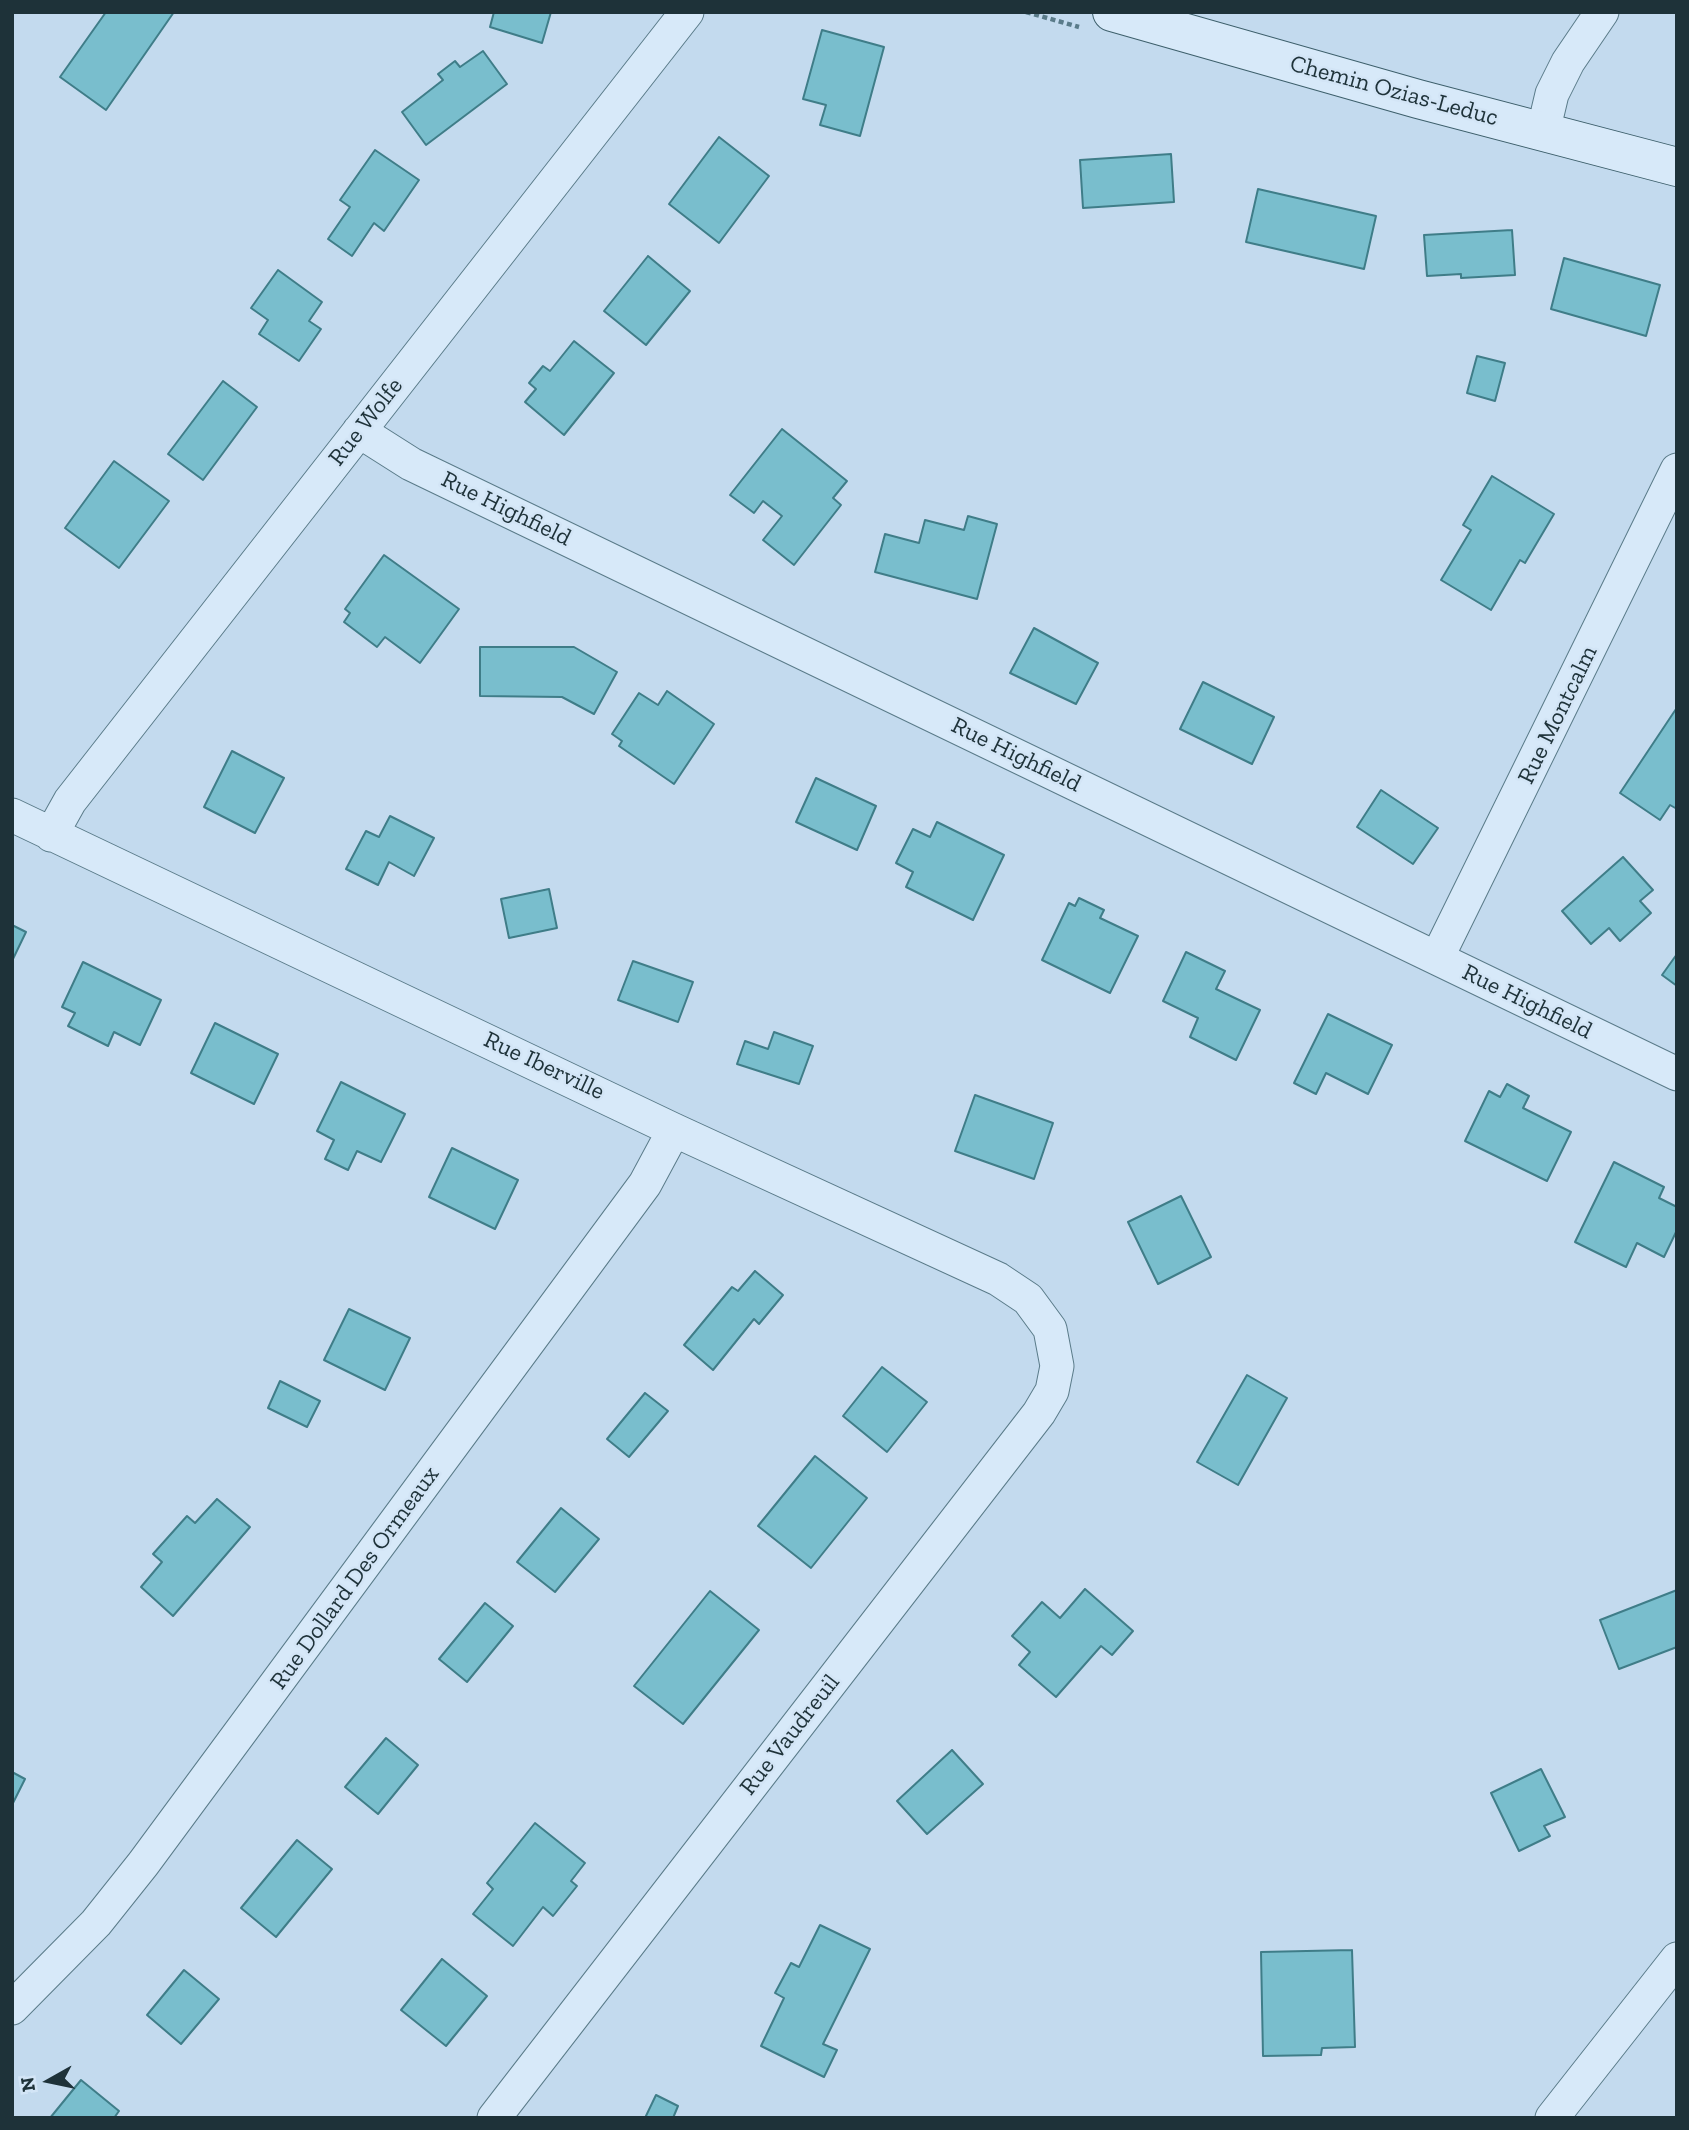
<!DOCTYPE html>
<html>
<head>
<meta charset="utf-8">
<style>
  body { margin:0 }
  #map { position:relative; width:1689px; height:2130px; overflow:hidden; background:#c3daee; font-family:"Zilla Slab",serif }
  canvas { display:block }
  .frame { position:absolute; inset:0; border:14px solid #1e3239; pointer-events:none }
  .north { position:absolute; left:14px; top:2046px; width:70px; height:70px; -webkit-text-stroke:5px #d3e5f6; paint-order:stroke; rotate:261deg; font-size:19px; font-weight:700; line-height:28px; text-align:center; color:#1e3239 }
  .north::after { content:''; display:block; margin:auto; width:24px; height:32px; background:#1e3239; clip-path:polygon(50% 0,100% 100%,50% 72%,0 100%) }
</style>
</head>
<body>
<div id="map">
<canvas width="1689" height="2130"></canvas>
<div class="frame"></div>
<div class="north">N</div>
</div>
<script>
const ctx = document.querySelector('canvas').getContext('2d');
ctx.lineJoin = 'round';
function fillPath(path, color) {
  ctx.fillStyle = color;
  ctx.fill(path, 'evenodd');
}
function shape(rows) {
  const path = new Path2D();
  for (const r of rows) {
    path.moveTo(r[0], r[1]);
    for (let i = 2; i < r.length; i += 2) path.lineTo(r[i], r[i + 1]);
  }
  return path;
}
function strokePath(path, color, width, dash) {
  ctx.strokeStyle = color;
  ctx.lineWidth = width;
  ctx.lineCap = dash ? 'butt' : 'round';
  ctx.setLineDash(dash || []);
  ctx.stroke(path);
}
function label(font, color, halo, rows, align = 'center') {
  ctx.font = font + ' "Zilla Slab",serif';
  ctx.lineWidth = 5;
  ctx.setLineDash([]);
  ctx.textBaseline = 'middle';
  ctx.strokeStyle = halo;
  ctx.fillStyle = color;
  for (const [text, x, y, turn = 0] of rows) {
    ctx.save();
    ctx.translate(x, y);
    ctx.rotate((+turn || 0) * Math.PI / 180);
    ctx.textAlign = isNaN(turn) ? turn : align;
    if (halo) ctx.strokeText(text, 0, 0);
    ctx.fillText(text, 0, 0);
    ctx.restore();
  }
}
const building = shape([
  [106,12,174,12,106,110,60,77,106,12],
  [494,12,551,12,542,43,490,27,494,12],
  [822,30,884,47,860,136,820,125,826,105,803,99,822,30],
  [483,51,507,84,426,145,402,112,443,80,438,74,455,61,460,67,483,51],
  [719,137,769,176,719,243,669,204,719,137],
  [375,150,419,180,384,231,374,223,352,256,328,239,350,207,340,200,375,150],
  [1171,154,1174,202,1083,208,1080,160,1171,154],
  [1258,189,1376,216,1364,269,1246,242,1258,189],
  [1512,230,1515,275,1461,278,1461,274,1427,276,1424,235,1512,230],
  [648,256,690,291,646,345,604,311,648,256],
  [1564,258,1660,285,1646,336,1551,309,1564,258],
  [278,270,322,302,309,321,321,329,299,361,259,334,268,320,251,308,278,270],
  [574,341,614,373,564,435,525,402,536,389,529,383,543,366,550,371,574,341],
  [1477,356,1505,363,1495,401,1467,393,1477,356],
  [223,381,257,407,203,480,168,454,223,381],
  [782,429,847,481,833,498,841,505,794,565,763,540,782,516,763,501,754,513,730,495,782,429],
  [114,461,169,501,119,568,65,528,114,461],
  [1492,476,1554,514,1525,563,1520,560,1491,610,1441,580,1471,530,1463,525,1492,476],
  [968,516,997,524,977,599,875,572,885,534,919,543,925,520,964,530,968,516],
  [384,555,459,609,420,663,385,637,377,647,344,622,350,613,345,609,384,555],
  [1034,628,1098,663,1076,704,1010,673,1034,628],
  [480,647,574,647,617,672,594,714,562,697,480,696,480,647],
  [1203,682,1274,717,1252,764,1180,729,1203,682],
  [667,691,714,724,674,784,619,746,622,741,612,734,639,693,658,705,667,691],
  [1676,709,1677,809,1670,805,1660,820,1620,793,1676,709],
  [232,751,284,778,255,833,204,807,232,751],
  [816,778,876,806,857,850,796,822,816,778],
  [1381,790,1438,828,1413,864,1357,827,1381,790],
  [390,816,434,838,414,876,389,862,378,885,346,869,366,831,379,837,390,816],
  [937,822,1004,855,973,920,906,887,913,872,896,863,913,829,930,837,937,822],
  [1623,857,1653,890,1640,901,1651,913,1620,941,1609,928,1591,944,1562,911,1623,857],
  [549,889,557,928,509,938,501,899,549,889],
  [1079,898,1104,910,1100,918,1138,936,1110,993,1042,960,1069,903,1075,906,1079,898],
  [12,925,26,932,12,961,12,925],
  [1186,952,1225,971,1216,989,1260,1010,1236,1060,1190,1037,1198,1018,1163,1001,1186,952],
  [1677,954,1677,986,1662,975,1677,954],
  [633,961,693,982,678,1022,618,1000,633,961],
  [83,962,161,1000,140,1045,114,1032,108,1046,68,1026,75,1013,62,1007,83,962],
  [1328,1014,1392,1045,1368,1094,1326,1073,1316,1094,1294,1083,1328,1014],
  [215,1023,278,1054,254,1104,191,1073,215,1023],
  [774,1032,813,1046,799,1084,737,1064,745,1041,768,1049,774,1032],
  [341,1082,405,1114,381,1162,357,1151,348,1170,325,1159,334,1140,317,1131,341,1082],
  [1507,1084,1529,1096,1523,1108,1571,1132,1547,1181,1465,1141,1489,1091,1500,1097,1507,1084],
  [975,1095,1053,1123,1034,1179,955,1151,975,1095],
  [452,1148,518,1180,495,1229,429,1197,452,1148],
  [1614,1162,1664,1187,1659,1198,1677,1207,1677,1230,1664,1257,1637,1243,1626,1267,1575,1242,1614,1162],
  [1181,1196,1211,1257,1158,1284,1128,1222,1181,1196],
  [755,1271,783,1295,759,1324,754,1319,713,1370,684,1345,732,1287,738,1291,755,1271],
  [349,1309,410,1338,385,1390,324,1360,349,1309],
  [882,1367,927,1402,887,1452,843,1416,882,1367],
  [1247,1375,1287,1398,1238,1485,1197,1462,1247,1375],
  [280,1381,320,1401,307,1427,268,1408,280,1381],
  [645,1393,668,1411,629,1457,607,1439,645,1393],
  [815,1456,867,1498,811,1568,758,1526,815,1456],
  [217,1499,250,1527,173,1616,141,1587,162,1562,153,1554,187,1516,195,1523,217,1499],
  [561,1508,599,1539,555,1592,517,1562,561,1508],
  [1085,1589,1133,1631,1112,1655,1101,1646,1056,1697,1019,1665,1030,1652,1012,1636,1042,1602,1060,1618,1085,1589],
  [1677,1590,1677,1647,1619,1669,1600,1620,1677,1590],
  [710,1591,759,1630,683,1724,634,1686,710,1591],
  [485,1603,513,1626,467,1682,439,1659,485,1603],
  [386,1738,418,1765,378,1814,345,1787,386,1738],
  [952,1750,983,1784,927,1834,897,1801,952,1750],
  [1541,1769,1565,1817,1544,1826,1550,1836,1519,1851,1491,1793,1541,1769],
  [12,1772,25,1779,12,1805,12,1772],
  [535,1823,585,1863,571,1881,577,1886,553,1916,543,1907,513,1946,473,1914,493,1889,487,1883,535,1823],
  [297,1840,332,1869,276,1937,241,1908,297,1840],
  [820,1925,870,1949,823,2044,837,2050,824,2077,761,2046,784,1998,775,1993,791,1963,799,1967,820,1925],
  [1352,1950,1355,2047,1322,2048,1321,2055,1263,2056,1261,1952,1352,1950],
  [442,1959,487,1996,446,2046,401,2010,442,1959],
  [184,1970,219,1999,181,2044,147,2015,184,1970],
  [81,2080,119,2111,114,2118,50,2118,81,2080],
  [656,2095,678,2106,673,2118,645,2118,656,2095]
]);
fillPath(building, '#79becd');
strokePath(building, '#3f7d88', 2);
const street = shape([
  [1543,132,1552,94,1568,62,1602,12],
  [359,431,411,464,1677,1074],
  [12,815,674,1130,998,1279,1028,1299,1050,1329,1057,1366,1052,1391,1039,1413,494,2118],
  [51,835,70,801,687,12],
  [1437,958,1677,470],
  [12,2008,96,1923,143,1864,645,1184,674,1130],
  [1552,2118,1677,1959]
]);
const secondary = shape([
  [1112,12,1418,99,1677,167]
]);
strokePath(street, '#5a7b89', 35);
strokePath(secondary, '#3d5f6b', 40);
strokePath(shape([
  [1026,12,1079,27]
]), '#5a7b89', 4.5, [5, 3.5]);
strokePath(street, '#d7e9f9', 33);
strokePath(secondary, '#d7e9f9', 38);
label('24px', '#1e3239', '#d3e5f6', [
  ["Chemin Ozias-Leduc",1394,91,15],
  ["Rue Wolfe",366,422,-52],
  ["Rue Highfield",506,509,26],
  ["Rue Montcalm",1558,715,-64],
  ["Rue Highfield",1016,755,26],
  ["Rue Highfield",1527,1002,26],
  ["Rue Iberville",544,1066,25],
  ["Rue Dollard Des Ormeaux",355,1578,-54],
  ["Rue Vaudreuil",790,1735,-52]
]);
</script>
</body>
</html>
